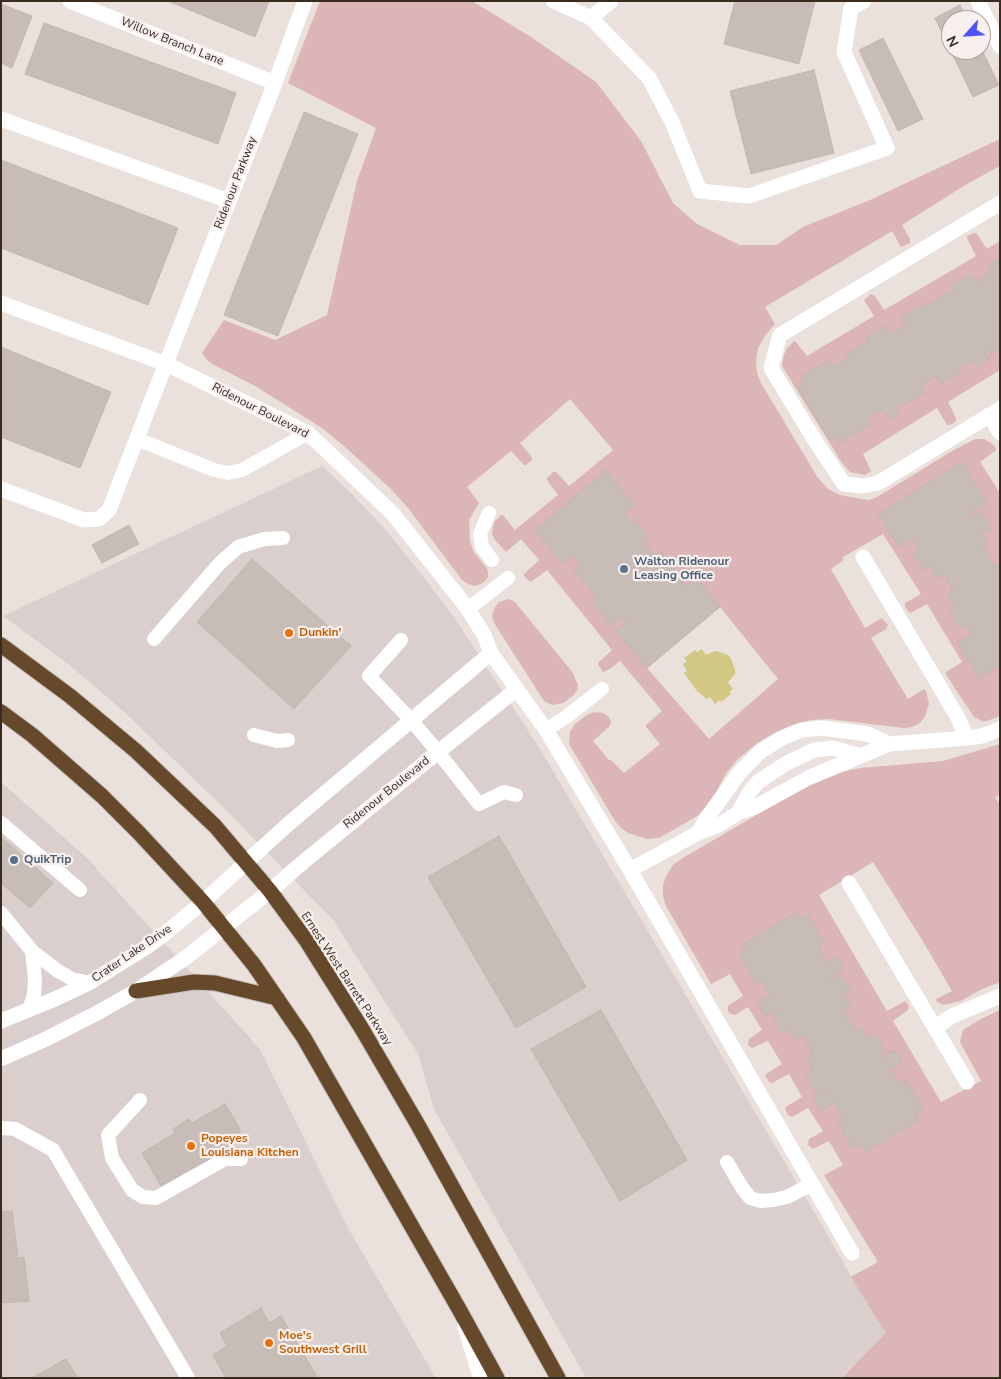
<!DOCTYPE html>
<html>
<head>
<meta charset="utf-8">
<style>
  body { margin:0 }
  #map { position:relative; width:1001px; height:1379px; overflow:hidden; background:#eae1dd; font-family:"Nunito Sans",sans-serif }
  canvas { display:block }
  .frame { position:absolute; inset:0; border:2px solid #3a2b1f; pointer-events:none }
  .north { position:absolute; left:941px; top:10px; width:50px; height:50px; box-sizing:border-box; background:#f7f0ee; border:1px solid #aba19b; border-radius:50%; rotate:244deg; font-size:14px; font-weight:700; line-height:20px; text-align:center; color:#3a2b1f }
  .north::after { content:''; display:block; margin:auto; width:18px; height:22px; background:#4f55f6; clip-path:polygon(50% 0,100% 100%,50% 72%,0 100%) }
</style>
</head>
<body>
<div id="map">
<canvas width="1001" height="1379"></canvas>
<div class="frame"></div>
<div class="north">N</div>
</div>
<script>
const ctx = document.querySelector('canvas').getContext('2d');
ctx.lineJoin = 'round';
function fillPath(path, color) {
  ctx.fillStyle = color;
  ctx.fill(path, 'evenodd');
}
function shape(rows) {
  const path = new Path2D();
  for (const r of rows) {
    path.moveTo(r[0], r[1]);
    for (let i = 2; i < r.length; i += 2) path.lineTo(r[i], r[i + 1]);
  }
  return path;
}
function strokePath(path, color, width, dash) {
  ctx.strokeStyle = color;
  ctx.lineWidth = width;
  ctx.lineCap = dash ? 'butt' : 'round';
  ctx.setLineDash(dash || []);
  ctx.stroke(path);
}
function label(font, color, halo, rows, align = 'center') {
  ctx.font = font + ' "Nunito Sans",sans-serif';
  ctx.lineWidth = 4.5;
  ctx.setLineDash([]);
  ctx.textBaseline = 'middle';
  ctx.strokeStyle = halo;
  ctx.fillStyle = color;
  for (const [text, x, y, turn = 0] of rows) {
    ctx.save();
    ctx.translate(x, y);
    ctx.rotate((+turn || 0) * Math.PI / 180);
    ctx.textAlign = isNaN(turn) ? turn : align;
    if (halo) ctx.strokeText(text, 0, 0);
    ctx.fillText(text, 0, 0);
    ctx.restore();
  }
}
fillPath(shape([
  [322,466,352,494,385,529,422,575,458,623,540,749,816,1215,851,1276,866,1269,898,1321,842,1378,586,1378,434,1109,418,1054,333,920,221,805,122,710,68,664,3,616],
  [1,782,87,858,260,1049,348,1228,436,1378,1,1378]
]), '#dacfcc');
fillPath(shape([
  [320,1,472,1,531,37,596,82,641,141,673,203,697,224,740,245,776,245,803,227,870,200,1000,139,1000,166,967,184,902,225,910,239,910,243,901,247,892,231,765,307,775,324,765,336,758,348,756,360,757,373,761,383,818,478,828,489,840,495,868,500,877,497,952,451,975,439,984,439,993,444,996,449,995,451,980,462,1000,493,1000,716,987,721,982,721,974,717,952,684,946,674,946,672,962,662,927,604,910,613,905,607,905,603,921,594,883,534,843,557,843,560,841,562,831,569,865,628,882,618,888,625,886,629,871,638,908,699,924,689,926,691,929,704,925,716,920,723,912,727,904,728,829,719,810,720,792,725,772,734,756,744,738,759,727,772,715,794,707,806,697,816,675,829,659,838,647,839,628,833,620,827,615,821,569,744,570,731,575,724,587,715,594,712,603,713,608,716,611,721,610,726,593,741,609,760,611,760,624,773,660,744,646,727,646,725,662,711,620,661,610,669,603,672,599,666,598,663,612,650,547,570,531,582,529,581,524,576,524,574,539,560,521,539,506,552,494,539,492,533,494,522,501,515,503,515,515,530,558,495,547,480,547,478,553,472,556,472,569,486,613,450,570,399,520,443,531,456,532,460,526,465,524,465,511,451,467,487,479,503,469,520,470,542,474,552,486,567,488,572,488,577,485,581,481,584,475,586,468,584,462,580,408,508,392,490,345,447,322,428,255,386,214,365,207,360,202,353,224,320,275,340,327,315,357,181,376,128,288,83],
  [720,607,778,679,709,739,647,668],
  [974,233,977,234,987,249,1000,241,1000,370,948,402,956,418,956,421,954,423,949,425,947,425,937,408,863,454,871,471,865,475,850,472,842,463,782,366,784,355,787,348,794,341,796,342,807,356,874,316,864,300,871,294,875,296,884,310,976,256,967,238,967,236],
  [509,599,515,602,573,673,578,685,577,690,574,695,563,703,552,705,544,701,494,623,492,616,494,609,499,602],
  [1000,744,1000,794,995,798,1000,804,1000,982,978,991,961,1001,943,1005,937,1002,936,999,952,991,921,938,873,862,819,895,887,1011,905,1001,909,1006,908,1010,893,1021,941,1102,981,1081,960,1042,963,1030,979,1020,1000,1010,1000,1378,842,1378,886,1333,851,1277,878,1262,824,1175,843,1165,829,1141,813,1149,808,1145,809,1139,823,1131,808,1108,792,1117,788,1115,785,1108,787,1106,802,1097,789,1074,772,1083,770,1083,765,1076,766,1074,782,1064,768,1041,752,1048,748,1045,749,1039,762,1030,748,1007,735,1015,730,1014,728,1011,728,1006,743,996,730,974,711,984,666,906,663,896,663,886,666,876,673,865,686,856,796,792,816,781,838,773,860,768,943,761]
]), '#dcb5b6');
fillPath(shape([
  [702,649,706,655,715,651,723,653,728,655,731,659,735,669,735,674,728,682,733,689,729,692,731,694,721,702,720,700,715,704,710,697,707,699,697,691,684,673,687,671,683,664,687,661,684,658,695,650,697,652]
]), '#d2c883');
const building = shape([
  [168,1,269,1,255,37,168,1],
  [735,1,815,1,799,64,724,44,735,1],
  [1,4,32,16,12,68,1,63,1,4],
  [960,5,967,20,951,20,951,50,981,50,981,48,999,85,973,97,935,18,960,5],
  [44,23,236,93,218,144,25,74,44,23],
  [883,38,923,119,898,131,859,50,883,38],
  [814,70,834,153,751,174,730,91,814,70],
  [304,112,358,134,278,336,224,315,304,112],
  [1,160,178,228,148,305,1,248,1,160],
  [1000,258,1000,348,991,354,989,351,985,353,989,359,976,367,972,360,959,368,961,371,941,384,936,376,921,385,926,392,905,405,903,402,895,407,900,414,889,420,882,409,866,420,869,425,840,443,836,436,830,440,798,388,804,384,801,377,829,360,832,367,848,357,847,354,868,341,866,338,885,326,890,334,905,324,901,317,921,305,923,308,941,297,953,290,951,286,971,275,976,282,992,272,988,265,1000,258],
  [1,347,111,392,80,468,1,437,1,347],
  [962,462,987,503,970,512,973,516,980,511,991,529,983,533,989,544,983,548,996,568,1000,566,1000,665,979,678,957,643,971,634,966,625,960,628,949,610,955,606,947,594,953,590,944,574,937,578,930,566,924,570,913,553,919,549,912,538,899,547,878,514,962,462],
  [606,470,634,505,624,513,633,523,635,521,648,537,643,541,656,557,661,552,675,568,673,570,686,586,696,577,720,607,647,668,616,631,627,622,621,616,611,625,593,602,597,598,574,570,580,564,573,556,563,564,535,530,606,470],
  [129,525,139,544,102,563,92,545,129,525],
  [252,559,351,646,294,709,197,622,252,559],
  [499,836,586,987,516,1028,428,877,499,836],
  [1,837,53,883,30,908,1,883,1,837],
  [797,912,801,919,808,915,824,943,818,947,827,962,837,956,845,968,831,976,832,980,841,975,851,992,844,996,851,1008,843,1012,855,1031,861,1027,868,1038,876,1034,885,1051,879,1055,880,1058,894,1050,902,1063,890,1069,899,1084,906,1080,923,1109,916,1113,919,1120,865,1152,861,1145,853,1149,837,1120,843,1117,834,1103,821,1111,813,1097,826,1090,825,1088,817,1093,805,1074,813,1069,807,1058,813,1054,803,1036,796,1040,790,1029,782,1033,772,1015,779,1010,778,1008,765,1016,757,1003,770,995,761,981,756,984,739,955,746,951,742,945,797,912],
  [601,1010,687,1160,620,1201,531,1049,601,1010],
  [225,1104,241,1131,236,1134,239,1139,215,1154,217,1157,196,1170,194,1167,161,1186,142,1153,175,1133,173,1129,189,1119,192,1123,225,1104],
  [12,1211,18,1258,24,1257,29,1301,1,1303,1,1212,12,1211],
  [261,1308,269,1323,281,1316,318,1378,226,1378,213,1355,227,1346,220,1333,261,1308],
  [66,1359,78,1378,32,1378,66,1359]
]);
fillPath(building, '#c8bcb6');
strokePath(building, '#c3b6b0', 1);
const highway = shape([
  [1,645,70,696,136,751,215,826,270,891,306,940,362,1029,418,1125,558,1378],
  [1,712,32,735,102,796,139,833,203,902,254,965,304,1038,459,1309,497,1378],
  [136,991,194,982,215,983,277,998]
]);
strokePath(highway, '#c4bfbc', 17);
strokePath(shape([
  [137,439,214,470,228,473,242,470,308,433],
  [489,513,480,534,482,547,492,560],
  [468,609,508,578],
  [154,639,220,563,238,547,264,539,283,538],
  [401,640,369,676,411,720,438,752,479,804,504,792,516,795],
  [546,730,566,717,602,689],
  [254,735,277,741,288,740],
  [1,823,80,890],
  [1,913,32,951],
  [29,1010,34,995,35,980,32,951,58,971,72,979,89,983],
  [140,1100,108,1135,112,1158,132,1190,143,1197,156,1198,225,1159,241,1159],
  [1,1128,15,1129,53,1150,188,1378],
  [727,1162,741,1186,750,1198,761,1201,773,1200,787,1197,812,1184],
  [464,1326,480,1378]
]), '#fff', 14);
strokePath(shape([
  [70,1,275,83],
  [553,1,591,18,611,1],
  [978,1,1000,46],
  [591,18,649,78,672,122,700,191,749,196,887,148,844,52,851,8,864,1],
  [1,119,229,201],
  [1000,203,780,335,771,368,814,439,844,484,863,486,878,483,1000,409],
  [1,303,166,364,308,433,393,514,468,609,484,635,491,653,546,730,630,870,852,1253],
  [989,415,1000,433],
  [1,489,84,520,99,519,109,510,275,83,305,1],
  [863,557,957,716,967,738],
  [738,813,749,793,758,782,785,764,814,750,833,748,861,756],
  [698,833,709,815,740,772,761,751,784,737,802,730,822,728,868,734,889,744],
  [630,870,698,833,719,825,738,813,755,807,808,778,889,744,967,738,982,736,1000,729],
  [849,883,967,1082],
  [1,1021,55,999,89,983,142,950,162,936,203,902,286,826,491,653],
  [935,1028,952,1016,1000,996],
  [1,1059,46,1039,97,1013,136,991,184,959,270,891,302,863,438,752,517,689]
]), '#fff', 15);
strokePath(highway, '#66492a', 15);
for (const [x, y, r, color] of [
  [624,569,5,"#5c6f8a"],
  [289,633,5,"#e8710a"],
  [14,860,5,"#5c6f8a"],
  [191,1146,5,"#e8710a"],
  [269,1343,5,"#e8710a"]
]) {
  const dot = new Path2D();
  dot.arc(x, y, r, 0, 2 * Math.PI);
  ctx.fillStyle = color;
  ctx.fill(dot);
  strokePath(dot, '#f7f0ee', 2);
}
label('12px', '#3a2b1f', '#f7f0ee', [
  ["Willow Branch Lane",172,42,22],
  ["Ridenour Parkway",236,183,-69],
  ["Ridenour Boulevard",260,411,27],
  ["Ridenour Boulevard",387,793,-39],
  ["Crater Lake Drive",132,954,-34],
  ["Ernest West Barrett Parkway",346,979,57]
]);
label('bold 12px', '#4e5e75', '#f7f0ee', [
  ["Walton Ridenour",634,562],
  ["Leasing Office",634,576],
  ["QuikTrip",24,860]
], 'left');
label('bold 12px', '#c56008', '#f7f0ee', [
  ["Dunkin'",299,633],
  ["Popeyes",201,1139],
  ["Louisiana Kitchen",201,1153],
  ["Moe's",279,1336],
  ["Southwest Grill",279,1350]
], 'left');
</script>
</body>
</html>
